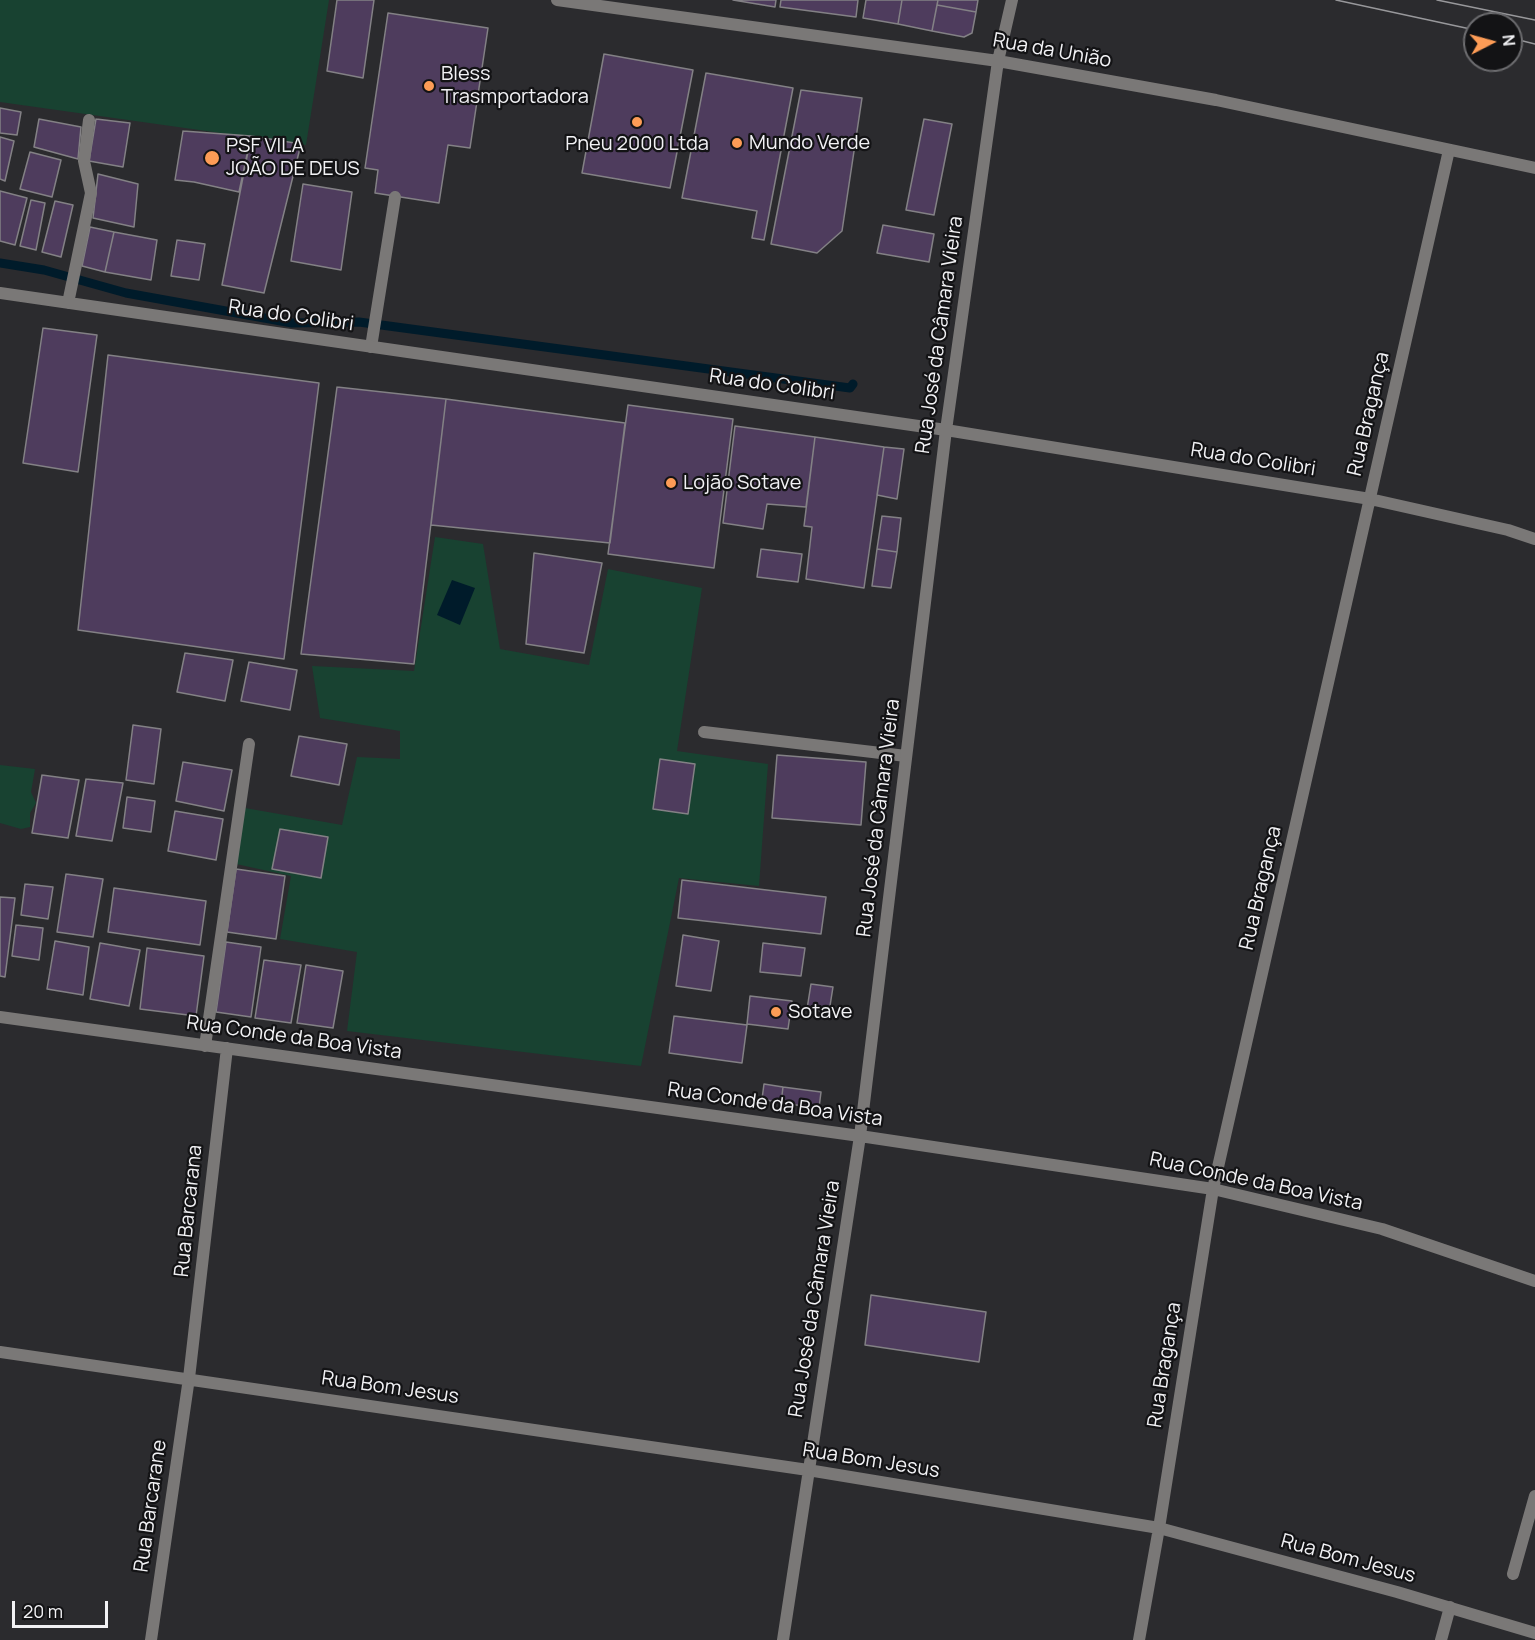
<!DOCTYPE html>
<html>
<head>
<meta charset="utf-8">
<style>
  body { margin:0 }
  #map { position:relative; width:1535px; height:1640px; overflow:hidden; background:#2b2b2e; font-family:Manrope,sans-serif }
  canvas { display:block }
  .north { position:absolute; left:1463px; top:12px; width:60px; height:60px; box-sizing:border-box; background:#131315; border:2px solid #6c6c6f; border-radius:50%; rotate:84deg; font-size:16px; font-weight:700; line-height:24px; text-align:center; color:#f2f2f5 }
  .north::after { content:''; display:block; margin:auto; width:21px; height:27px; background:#fd9c56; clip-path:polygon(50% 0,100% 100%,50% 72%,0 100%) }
  .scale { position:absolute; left:12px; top:1601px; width:96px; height:27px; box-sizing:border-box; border:3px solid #f2f2f5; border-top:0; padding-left:8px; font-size:18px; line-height:21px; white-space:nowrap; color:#f2f2f5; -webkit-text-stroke:4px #131315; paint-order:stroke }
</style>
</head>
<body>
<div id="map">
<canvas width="1535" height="1640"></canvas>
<div class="north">N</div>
<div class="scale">20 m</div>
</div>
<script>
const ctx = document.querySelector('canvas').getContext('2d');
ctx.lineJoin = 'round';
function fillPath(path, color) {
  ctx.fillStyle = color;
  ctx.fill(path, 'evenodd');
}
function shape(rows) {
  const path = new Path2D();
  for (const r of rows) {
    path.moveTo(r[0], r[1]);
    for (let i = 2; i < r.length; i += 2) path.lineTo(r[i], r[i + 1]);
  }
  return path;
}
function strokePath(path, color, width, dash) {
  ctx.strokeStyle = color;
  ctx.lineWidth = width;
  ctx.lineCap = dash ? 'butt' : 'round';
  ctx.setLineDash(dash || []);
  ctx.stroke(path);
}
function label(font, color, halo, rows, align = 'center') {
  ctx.font = font + ' Manrope,sans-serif';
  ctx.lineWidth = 4.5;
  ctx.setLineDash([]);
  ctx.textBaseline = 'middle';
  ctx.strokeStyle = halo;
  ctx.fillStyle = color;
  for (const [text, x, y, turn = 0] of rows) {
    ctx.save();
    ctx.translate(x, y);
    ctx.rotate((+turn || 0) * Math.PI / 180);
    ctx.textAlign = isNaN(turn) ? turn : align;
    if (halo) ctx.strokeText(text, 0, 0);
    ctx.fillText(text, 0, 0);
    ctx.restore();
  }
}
fillPath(shape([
  [0,0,329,0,306,145,0,102],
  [435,537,483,544,500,649,589,665,608,569,702,588,677,751,768,764,759,886,679,878,641,1066,347,1031,357,952,280,939,291,876,236,864,245,808,342,825,357,757,400,759,400,731,320,718,312,666,414,671],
  [0,765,35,769,31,792,36,803,30,813,30,827,21,829,0,823]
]), '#184231');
fillPath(shape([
  [452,580,475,588,460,625,437,615]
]), '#001b2a');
strokePath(shape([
  [0,263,44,270,126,293,292,323,359,322,850,388,853,384]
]), '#001b2a', 9);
const building = shape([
  [337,0,374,0,363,78,327,71,337,0],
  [733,0,776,0,775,7,733,0],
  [781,0,858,0,856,17,780,7,781,0],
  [866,0,902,0,898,24,863,18,866,0],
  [902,0,938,0,932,31,898,24,902,0],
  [938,0,978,0,976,12,937,5,938,0],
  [937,5,976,12,972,33,964,37,932,31,937,5],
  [388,13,488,28,470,148,448,145,439,203,375,193,378,170,365,168,388,13],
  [604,54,693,70,670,188,582,173,604,54],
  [706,73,793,88,764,240,752,238,757,211,682,198,706,73],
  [801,90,862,98,842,231,817,253,771,244,801,90],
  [0,108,21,112,17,135,0,133,0,108],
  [39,119,81,127,78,159,34,147,39,119],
  [96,119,130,123,123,167,89,161,96,119],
  [924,119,952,124,934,215,906,210,924,119],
  [183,131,251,136,239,192,194,182,175,180,183,131],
  [251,136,301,144,264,293,222,285,251,136],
  [0,137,14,141,5,181,0,179,0,137],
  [30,152,61,160,52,197,20,189,30,152],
  [98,174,138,184,134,227,93,218,98,174],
  [303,184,352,192,341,270,291,261,303,184],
  [0,191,27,198,15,245,0,241,0,191],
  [31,200,45,203,36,250,20,246,31,200],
  [55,201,73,205,61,257,42,252,55,201],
  [883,225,934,234,929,262,877,253,883,225],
  [90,227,114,232,105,272,82,266,90,227],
  [114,232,157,240,151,280,105,272,114,232],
  [177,240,205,244,199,280,171,276,177,240],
  [43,328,97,335,78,472,23,463,43,328],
  [108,355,319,383,284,659,78,630,108,355],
  [337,387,446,399,414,664,301,654,337,387],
  [446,399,625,423,610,543,431,525,446,399],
  [628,405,733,419,714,568,608,554,628,405],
  [735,426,815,437,806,507,767,504,763,529,723,523,735,426],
  [815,437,884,447,864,588,806,579,812,527,804,526,815,437],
  [884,447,904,449,897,499,877,495,884,447],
  [882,516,901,518,897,552,877,549,882,516],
  [761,549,802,554,798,582,757,577,761,549],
  [877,549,897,552,891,588,872,586,877,549],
  [534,553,602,563,584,653,526,644,534,553],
  [185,653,233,660,225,701,177,692,185,653],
  [249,662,297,670,290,710,241,701,249,662],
  [133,725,161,729,154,784,126,780,133,725],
  [299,736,347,744,339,785,291,776,299,736],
  [777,755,866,762,861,825,772,818,777,755],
  [660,759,695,764,688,814,653,809,660,759],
  [183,762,232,770,224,811,176,801,183,762],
  [42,775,79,780,68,838,32,833,42,775],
  [86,779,123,783,112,841,76,836,86,779],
  [127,797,155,801,151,832,123,828,127,797],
  [175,811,223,819,216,860,168,851,175,811],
  [280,829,328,837,321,878,272,869,280,829],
  [236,869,285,876,276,939,227,932,236,869],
  [66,874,103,879,93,937,57,932,66,874],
  [682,880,826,897,821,934,678,918,682,880],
  [25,884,53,887,48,919,21,915,25,884],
  [114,888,206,901,200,945,108,932,114,888],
  [0,897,15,898,5,977,0,976,0,897],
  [16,925,43,928,39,960,12,956,16,925],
  [683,935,719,941,711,991,676,986,683,935],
  [55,941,89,947,83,995,47,989,55,941],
  [226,942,261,947,251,1017,216,1012,226,942],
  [100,943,140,950,129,1006,90,999,100,943],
  [763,943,805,948,801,976,760,972,763,943],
  [147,948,204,956,196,1016,140,1009,147,948],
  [264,960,301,965,291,1023,255,1018,264,960],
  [306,965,343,971,333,1028,297,1023,306,965],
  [811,984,833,987,829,1012,807,1009,811,984],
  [750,996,792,1001,788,1029,747,1024,750,996],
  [674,1016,747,1025,742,1063,669,1053,674,1016],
  [764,1084,783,1087,781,1103,762,1099,764,1084],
  [783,1087,821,1092,819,1108,781,1103,783,1087],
  [871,1295,986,1312,979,1362,865,1345,871,1295]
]);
fillPath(building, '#4e3c5d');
strokePath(building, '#838185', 1.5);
strokePath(shape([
  [371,347,395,197],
  [704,732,906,756]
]), '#7a7877', 12);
strokePath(shape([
  [557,0,998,61,1216,100,1535,168],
  [0,293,946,430,1370,499,1508,530,1535,539],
  [68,303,91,193,84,161,89,120],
  [0,1017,860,1136,1213,1189,1382,1229,1535,1281],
  [205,1046,249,744],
  [0,1352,808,1470,1159,1528,1397,1592,1535,1633],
  [1513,1574,1535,1496],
  [151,1640,189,1378,227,1048],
  [783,1640,860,1136,946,430,998,61,1012,0],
  [1139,1640,1159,1528,1213,1189,1449,150],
  [1441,1640,1450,1607]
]), '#7a7877', 12);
strokePath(shape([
  [1336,0,1475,30],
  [1437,0,1535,20],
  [1511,38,1535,44]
]), '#98989b', 1.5);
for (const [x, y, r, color] of [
  [429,86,6,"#fd9c56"],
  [637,122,6,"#fd9c56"],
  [737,143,6,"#fd9c56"],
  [212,158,8,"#fd9c56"],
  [671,483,6,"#fd9c56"],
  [776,1012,6,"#fd9c56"]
]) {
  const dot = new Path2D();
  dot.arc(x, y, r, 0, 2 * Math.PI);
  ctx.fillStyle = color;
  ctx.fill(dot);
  strokePath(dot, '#131315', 2);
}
label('20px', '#f2f2f5', '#131315', [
  ["Rua da União",1052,51,10],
  ["Rua do Colibri",291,316,8],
  ["Rua José da Câmara Vieira",940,335,-82],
  ["Rua do Colibri",772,385,8],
  ["Rua Bragança",1369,414,-77],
  ["Rua do Colibri",1253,460,9],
  ["Rua José da Câmara Vieira",879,818,-83],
  ["Rua Bragança",1261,888,-77],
  ["Rua Conde da Boa Vista",294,1038,8],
  ["Rua Conde da Boa Vista",775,1105,8],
  ["Rua Conde da Boa Vista",1256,1182,12],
  ["Rua Barcarana",189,1211,-84],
  ["Rua José da Câmara Vieira",815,1299,-81],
  ["Rua Bragança",1165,1365,-81],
  ["Rua Bom Jesus",390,1388,8],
  ["Rua Bom Jesus",871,1461,9],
  ["Rua Barcarane",151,1506,-82],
  ["Rua Bom Jesus",1348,1559,15]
]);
label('20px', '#f2f2f5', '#131315', [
  ["Bless",441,74],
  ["Trasmportadora",441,97],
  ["Mundo Verde",749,143],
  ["Pneu 2000 Ltda",637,144,"center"],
  ["PSF VILA",226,146],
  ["JOÃO DE DEUS",226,169],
  ["Lojão Sotave",683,483],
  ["Sotave",788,1012]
], 'left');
</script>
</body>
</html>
